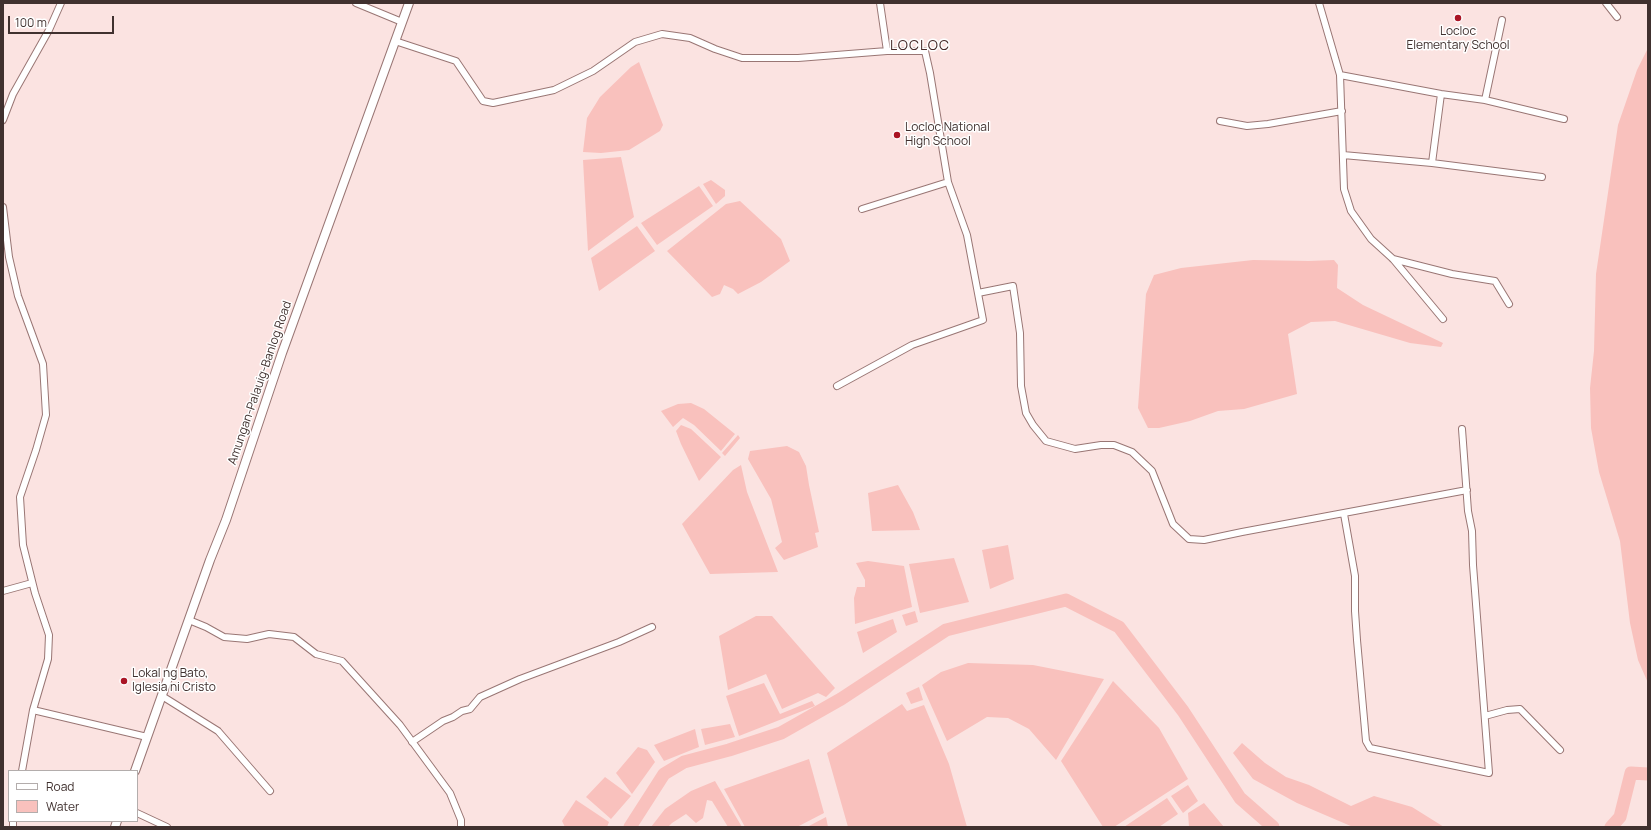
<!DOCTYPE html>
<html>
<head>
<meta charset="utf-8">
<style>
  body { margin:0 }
  #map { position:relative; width:1651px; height:830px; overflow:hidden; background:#fbe3e1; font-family:Manrope,sans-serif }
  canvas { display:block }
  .frame { position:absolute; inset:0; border:4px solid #40312f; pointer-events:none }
  .legend { position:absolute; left:8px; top:770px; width:130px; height:52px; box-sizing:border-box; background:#fff; border:1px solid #b3adac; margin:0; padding:5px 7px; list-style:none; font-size:12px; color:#40312f }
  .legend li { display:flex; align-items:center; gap:8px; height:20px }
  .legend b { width:20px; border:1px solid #b3adac }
  .scale { position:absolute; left:8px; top:16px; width:106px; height:18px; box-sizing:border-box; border:2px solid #40312f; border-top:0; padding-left:5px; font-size:12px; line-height:14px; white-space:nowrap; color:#40312f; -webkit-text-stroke:3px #fff; paint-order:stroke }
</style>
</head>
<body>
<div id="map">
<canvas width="1651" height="830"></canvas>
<div class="frame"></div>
<ul class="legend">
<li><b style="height:5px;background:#fff"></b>Road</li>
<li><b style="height:11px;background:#f9c1bd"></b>Water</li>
</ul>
<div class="scale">100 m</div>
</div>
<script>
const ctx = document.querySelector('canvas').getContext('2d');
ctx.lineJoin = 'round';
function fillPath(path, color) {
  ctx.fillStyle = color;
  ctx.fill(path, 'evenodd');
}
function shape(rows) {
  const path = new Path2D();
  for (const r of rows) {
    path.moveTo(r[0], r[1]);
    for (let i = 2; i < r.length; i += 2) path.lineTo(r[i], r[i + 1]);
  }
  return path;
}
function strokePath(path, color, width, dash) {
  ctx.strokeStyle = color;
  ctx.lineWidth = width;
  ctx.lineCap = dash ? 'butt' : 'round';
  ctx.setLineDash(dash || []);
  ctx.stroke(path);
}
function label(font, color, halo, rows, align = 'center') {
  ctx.font = font + ' Manrope,sans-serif';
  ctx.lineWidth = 3;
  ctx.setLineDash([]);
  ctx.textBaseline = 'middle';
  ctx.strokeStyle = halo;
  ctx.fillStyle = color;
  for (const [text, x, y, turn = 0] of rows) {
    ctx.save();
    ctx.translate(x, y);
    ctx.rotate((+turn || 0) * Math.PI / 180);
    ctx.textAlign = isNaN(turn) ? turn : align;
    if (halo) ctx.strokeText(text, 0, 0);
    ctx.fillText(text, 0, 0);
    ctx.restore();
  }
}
fillPath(shape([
  [1648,48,1648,683,1638,660,1630,623,1620,541,1599,472,1591,428,1590,388,1594,351,1596,274,1618,125,1637,70],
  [639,62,663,125,660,131,629,150,601,153,583,152,587,118,600,97,631,67],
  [621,157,634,217,588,251,583,160],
  [711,180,725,190,725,196,716,204,703,184],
  [699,186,713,206,657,245,641,223],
  [740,201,781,239,790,261,761,282,738,294,733,289,724,285,720,294,712,297,667,251,726,204],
  [637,226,655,251,599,291,591,258],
  [1253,260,1309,261,1334,260,1338,265,1337,288,1363,305,1443,343,1441,347,1410,343,1335,321,1311,322,1288,334,1297,394,1244,409,1218,411,1190,421,1159,428,1148,428,1138,408,1146,294,1154,275,1181,268],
  [691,403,704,409,735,434,721,451,694,425,683,418,673,427,661,411,678,404],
  [681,425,691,429,721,457,699,481,681,444,676,431],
  [738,435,740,438,725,456,722,453],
  [787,446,799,452,806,466,809,485,819,532,815,533,818,547,784,560,775,548,782,542,771,499,748,459,750,451],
  [741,465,747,492,778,572,710,574,682,524,733,470],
  [898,485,913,512,920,530,872,531,868,493],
  [1008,545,1014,579,990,589,982,550],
  [954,558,969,602,920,613,909,564],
  [868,561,904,566,912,607,855,624,854,598,857,587,865,587,865,580,856,563],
  [915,611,918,622,906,626,902,615],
  [756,616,772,616,835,688,826,697,818,693,782,709,766,674,728,690,719,636],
  [893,619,897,632,863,653,857,632],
  [968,663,1033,665,1104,679,1056,760,1029,729,1008,718,987,717,947,741,922,685,941,672],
  [1113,681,1159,728,1188,779,1114,827,1103,827,1061,761],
  [764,683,780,714,812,701,815,706,739,736,726,696],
  [919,687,923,700,911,704,906,693],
  [902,704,907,711,924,705,949,764,967,827,848,827,827,753],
  [730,724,735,737,705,745,701,729],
  [695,729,699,747,664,761,654,745],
  [1242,743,1265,763,1286,777,1309,785,1351,806,1374,796,1412,807,1444,827,1353,827,1297,803,1253,779,1233,753],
  [638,747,647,750,655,762,632,794,616,773],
  [809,759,824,813,797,827,745,827,724,789],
  [605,777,631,796,611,819,586,797],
  [715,781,742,827,728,827,712,801,707,800,703,818,696,823,686,814,672,823,668,827,651,827,665,809,691,791],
  [1188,785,1198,801,1183,813,1171,796],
  [1167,798,1178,814,1159,827,1124,827],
  [576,800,609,822,607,827,565,827,562,821],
  [1204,803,1224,827,1189,827,1188,813],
  [826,817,828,827,807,827]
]), '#f9c1bd');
strokePath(shape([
  [630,827,664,774,684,762,729,750,781,733,841,699,946,630,1066,600,1119,627,1183,711,1240,798,1273,827],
  [1611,827,1620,817,1631,773,1648,774]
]), '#f9c1bd', 13);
const street = shape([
  [356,3,402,22],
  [1319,3,1340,75,1441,94,1485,100,1564,119],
  [1606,3,1617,17],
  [395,41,456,61,483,101,493,103,554,90,593,71,635,42,662,34,690,38,715,49,742,58,798,58,887,51,880,3],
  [1340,75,1344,189,1351,211,1371,239,1393,259,1443,319],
  [1485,100,1502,20],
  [3,120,13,94,49,30,61,3],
  [1220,121,1247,126,1268,124,1342,111],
  [1343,155,1432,163,1542,177],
  [1432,163,1441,94],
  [3,207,9,257,18,296,43,364,46,415,36,450,20,497,23,545,35,593,49,635,48,659,33,710,22,771],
  [862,209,948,182],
  [1393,259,1452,274,1495,281,1509,304],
  [978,293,1013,286,1020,333,1021,386,1026,413,1033,425,1046,441,1075,449,1101,445,1114,445,1132,452,1152,471,1173,524,1189,539,1204,540,1242,532,1467,490],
  [837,386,912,345,983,320,967,235,948,182,930,73,925,51,887,51],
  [1344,514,1355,576,1355,611,1357,640,1366,741,1370,748,1489,773,1473,565,1472,531,1468,511,1462,429],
  [3,591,32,583],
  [189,620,206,627,224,637,247,639,269,634,294,637,316,654,342,661,400,725,450,793,461,820,461,827],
  [162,696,218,731,270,791],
  [33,710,147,737],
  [1485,716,1507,710,1520,709,1560,750],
  [412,742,443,721,453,717,462,711,470,709,480,697,520,679,619,642,652,627],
  [137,813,167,827],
  [13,827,13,821]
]);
const secondary = shape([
  [135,771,210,560,226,520,282,353,409,3],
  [115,827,117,821]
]);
strokePath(street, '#997674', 8);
strokePath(secondary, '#997674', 10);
strokePath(street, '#fff', 6);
strokePath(secondary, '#fff', 8);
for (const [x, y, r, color] of [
  [1458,18,4,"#aa1525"],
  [897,135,4,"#aa1525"],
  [124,681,4,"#aa1525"]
]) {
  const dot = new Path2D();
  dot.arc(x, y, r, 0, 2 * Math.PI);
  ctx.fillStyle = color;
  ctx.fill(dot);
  strokePath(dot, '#fff', 1.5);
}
label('12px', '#40312f', '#fff', [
  ["Locloc",1458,32,"center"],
  ["Elementary School",1458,46,"center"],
  ["Locloc National",905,128],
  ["High School",905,142],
  ["Lokal ng Bato,",132,674],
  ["Iglesia ni Cristo",132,688]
], 'left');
label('12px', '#40312f', '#fff', [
  ["Amungan-Palauig-Banlog Road",260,383,-71]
]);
ctx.letterSpacing = '1px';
label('14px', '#462928', '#fff', [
  ["LOCLOC",920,46]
]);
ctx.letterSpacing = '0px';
</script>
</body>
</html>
